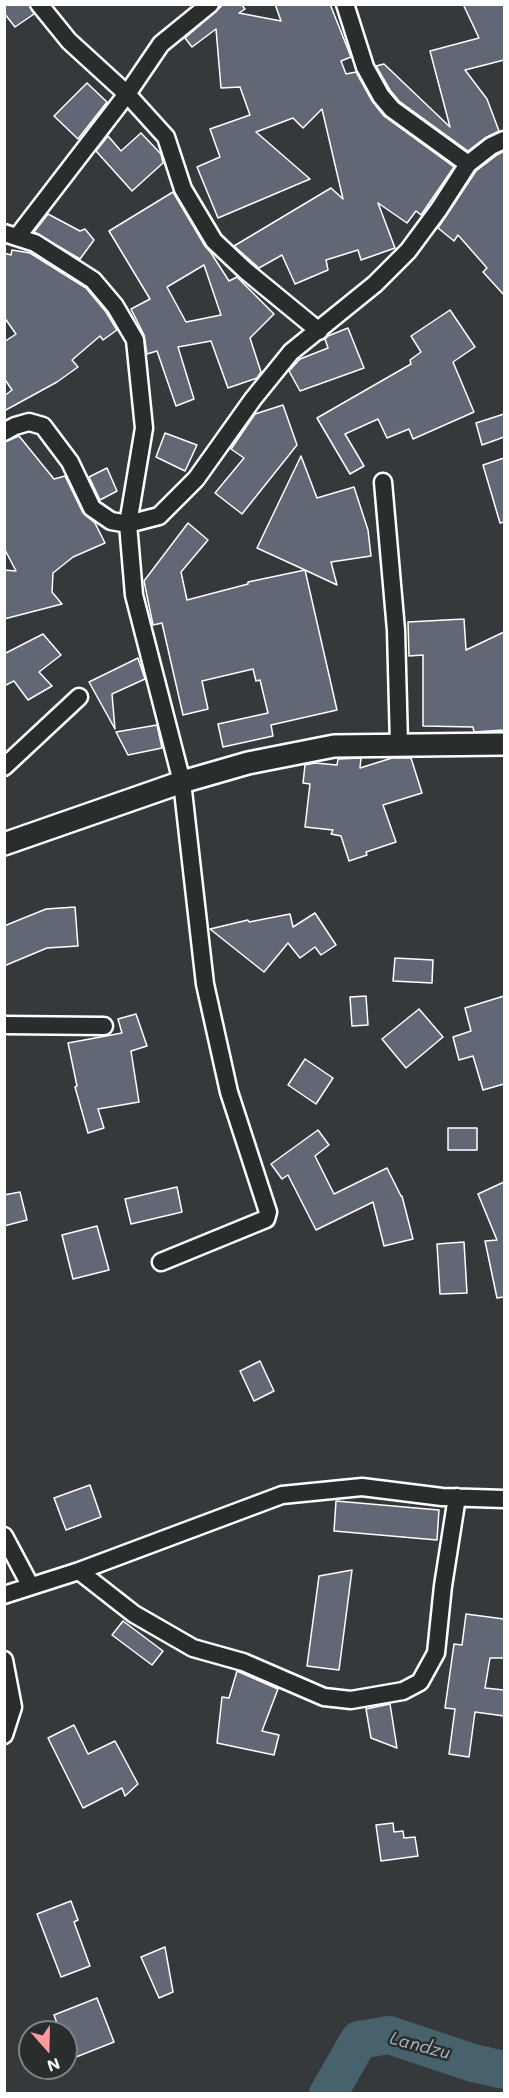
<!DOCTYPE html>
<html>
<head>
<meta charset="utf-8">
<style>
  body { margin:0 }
  #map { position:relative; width:509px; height:2098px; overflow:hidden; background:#35393c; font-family:Mali,sans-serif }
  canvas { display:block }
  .frame { position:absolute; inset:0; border:6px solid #fff; pointer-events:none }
  .north { position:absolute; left:18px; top:2020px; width:60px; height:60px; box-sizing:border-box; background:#2a2d2e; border:2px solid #7f8182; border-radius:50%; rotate:160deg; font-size:16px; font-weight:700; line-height:24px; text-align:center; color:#fff }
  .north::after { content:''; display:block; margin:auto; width:21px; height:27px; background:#ff9aa2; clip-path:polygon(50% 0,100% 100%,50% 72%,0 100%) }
</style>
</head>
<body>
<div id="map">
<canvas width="509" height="2098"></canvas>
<div class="frame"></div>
<div class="north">N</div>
</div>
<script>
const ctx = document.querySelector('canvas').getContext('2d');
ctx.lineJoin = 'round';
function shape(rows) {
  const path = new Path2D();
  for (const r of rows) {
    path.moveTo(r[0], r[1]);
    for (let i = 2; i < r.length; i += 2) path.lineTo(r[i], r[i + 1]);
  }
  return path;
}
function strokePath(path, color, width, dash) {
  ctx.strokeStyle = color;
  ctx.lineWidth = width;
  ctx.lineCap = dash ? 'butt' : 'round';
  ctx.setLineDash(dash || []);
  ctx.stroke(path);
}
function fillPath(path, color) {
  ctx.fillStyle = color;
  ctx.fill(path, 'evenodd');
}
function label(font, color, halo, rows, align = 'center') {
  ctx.font = font + ' Mali,sans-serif';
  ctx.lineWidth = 5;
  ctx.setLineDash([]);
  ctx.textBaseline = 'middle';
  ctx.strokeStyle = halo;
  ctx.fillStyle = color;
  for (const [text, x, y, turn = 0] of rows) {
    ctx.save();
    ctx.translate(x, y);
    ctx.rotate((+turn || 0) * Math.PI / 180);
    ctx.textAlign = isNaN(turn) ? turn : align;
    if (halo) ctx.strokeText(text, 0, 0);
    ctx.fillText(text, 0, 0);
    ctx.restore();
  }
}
strokePath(shape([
  [328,2094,359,2040,389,2035,473,2063,504,2070]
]), '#47626c', 38);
const building = shape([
  [4,4,29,4,34,14,15,27,4,13,4,4],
  [224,4,241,4,245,9,239,13,281,21,275,4,330,4,351,57,341,61,346,74,356,72,372,101,384,116,454,167,421,215,416,211,407,223,378,203,395,248,361,260,358,250,326,260,328,270,295,284,282,255,259,268,234,246,331,188,343,199,322,109,303,128,293,118,256,132,310,179,218,218,197,167,220,157,210,129,250,115,240,87,221,88,216,29,192,47,185,38,224,4],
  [463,4,504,4,504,60,465,70,487,99,499,131,485,138,468,151,399,101,390,90,376,66,384,64,450,127,430,51,479,38,463,4],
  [87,83,107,102,78,139,54,116,87,83],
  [141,133,161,154,163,163,132,191,96,151,108,136,121,151,141,133],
  [504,151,504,295,483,272,487,268,458,235,454,241,438,228,476,171,497,155,504,151],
  [173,192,205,246,211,253,229,281,237,277,274,314,250,338,261,372,257,378,228,388,211,341,178,347,194,399,176,406,157,351,147,354,144,335,131,309,150,299,109,231,173,192],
  [204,265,221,315,186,322,167,287,204,265],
  [48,214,80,231,85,229,94,240,80,259,34,232,48,214],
  [12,250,30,253,86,288,106,312,117,330,103,340,100,336,72,360,78,367,57,382,4,411,4,396,12,390,4,378,4,342,16,334,4,317,4,253,11,255,12,250],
  [450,310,475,347,453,362,474,412,413,439,409,429,387,438,378,419,345,434,364,466,350,474,317,418,411,364,410,360,421,352,411,336,450,310],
  [348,328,364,368,300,391,289,371,300,359,328,348,325,339,328,336,348,328],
  [283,405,297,445,242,514,215,493,244,458,231,449,255,414,283,405],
  [504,414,504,437,482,445,476,423,504,414],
  [165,433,197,445,185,471,156,457,165,433],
  [19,436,54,479,65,476,83,513,95,523,105,543,73,557,53,573,52,592,62,604,4,619,4,570,16,571,4,548,4,442,19,436],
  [301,456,317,498,354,487,368,530,371,556,331,562,337,585,305,570,337,710,271,725,273,736,223,747,218,724,268,713,260,680,256,681,253,669,202,681,208,709,183,715,162,623,153,625,144,581,188,523,208,540,181,572,187,600,248,584,248,582,305,570,257,548,301,456],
  [504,458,504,522,500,523,483,465,504,458],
  [107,468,117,491,100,500,89,477,107,468],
  [464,619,466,650,504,632,504,730,474,732,473,727,423,726,423,655,409,656,408,622,464,619],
  [43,634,61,655,39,672,52,686,28,700,14,681,4,686,4,654,43,634],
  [138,658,145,679,112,694,115,729,89,682,138,658],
  [157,725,162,748,128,755,116,732,157,725],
  [361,758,360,768,392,758,411,758,422,793,383,805,396,842,366,852,367,855,349,861,341,836,331,834,333,830,305,827,310,784,303,783,305,765,315,763,337,765,338,759,361,758],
  [75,907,78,946,47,948,4,966,4,926,46,909,75,907],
  [315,913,336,945,321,955,315,947,300,958,288,943,264,972,210,929,248,920,249,922,290,914,293,927,315,913],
  [395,958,433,960,432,983,393,981,395,958],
  [366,996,368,1025,352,1026,350,997,366,996],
  [504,996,504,1084,483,1090,473,1056,459,1060,453,1037,471,1031,465,1008,504,996],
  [419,1009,443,1037,406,1068,382,1039,419,1009],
  [136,1014,147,1046,131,1051,139,1102,98,1109,104,1128,88,1133,75,1087,77,1086,68,1043,122,1033,118,1019,136,1014],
  [305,1059,333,1078,316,1104,288,1085,305,1059],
  [448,1128,477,1128,477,1150,448,1150,448,1128],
  [318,1130,329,1145,315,1156,334,1194,387,1168,401,1196,402,1196,413,1239,384,1246,373,1202,316,1230,288,1175,282,1179,271,1164,318,1130],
  [504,1182,504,1297,497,1298,485,1241,497,1240,478,1194,504,1182],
  [177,1187,182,1212,131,1224,125,1199,177,1187],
  [20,1192,27,1220,4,1226,4,1195,20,1192],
  [97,1226,109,1270,73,1279,62,1235,97,1226],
  [464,1242,467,1293,440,1294,437,1244,464,1242],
  [260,1361,274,1391,254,1401,240,1371,260,1361],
  [90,1485,101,1517,66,1530,54,1498,90,1485],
  [336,1501,439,1510,437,1540,334,1531,336,1501],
  [352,1570,339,1670,307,1666,319,1576,352,1570],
  [466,1614,504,1619,504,1658,490,1658,485,1688,504,1690,504,1716,475,1712,469,1757,449,1754,455,1709,445,1708,454,1644,462,1645,466,1614],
  [123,1621,163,1651,152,1665,112,1635,123,1621],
  [237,1671,278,1689,262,1731,279,1735,274,1755,217,1743,222,1697,229,1698,237,1671],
  [390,1704,397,1748,371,1738,366,1709,390,1704],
  [74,1725,88,1754,115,1741,138,1784,125,1796,122,1788,83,1808,48,1738,74,1725],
  [393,1823,394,1832,403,1831,404,1838,415,1837,418,1856,381,1861,376,1825,393,1823],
  [71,1901,78,1920,74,1922,90,1966,61,1977,37,1914,71,1901],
  [165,1947,173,1992,159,1998,141,1957,165,1947],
  [97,1998,114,2042,71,2059,66,2046,66,2032,60,2032,54,2015,97,1998]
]);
fillPath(building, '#626776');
strokePath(building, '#fff', 1.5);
const minor = shape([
  [39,4,69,41,127,94,166,137,183,189,214,241,246,271,319,331],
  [345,4,365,67,381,96,392,109,468,164],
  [4,233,35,243,93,280,115,306,135,340,144,428,128,524,134,595,182,782,205,984,229,1092,268,1212,266,1219,161,1262],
  [17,237,127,94,161,44,210,4],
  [4,432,15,426,29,422,43,426,70,462,92,508,111,521,128,524,159,516,196,479,253,399,291,352,375,284,408,251,439,209,468,164,491,146,504,140],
  [383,482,396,630,399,744],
  [4,767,79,697],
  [4,1025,104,1026],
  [4,1536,30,1585],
  [79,1571,134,1614,193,1648,243,1662,324,1697,351,1700,403,1691,420,1682,436,1653,443,1586,457,1497],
  [4,1595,79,1571,282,1495,362,1487,442,1497,504,1499],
  [4,1660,13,1707,4,1735]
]);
const tertiary = shape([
  [4,844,182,782,248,763,334,746,504,744]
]);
strokePath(minor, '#fff', 21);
strokePath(tertiary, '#fff', 26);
strokePath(minor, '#2a2d2e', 16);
strokePath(tertiary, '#2a2d2e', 21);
label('italic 18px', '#acb8bd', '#2a2d2e', [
  ["Landzu",420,2046,15]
]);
</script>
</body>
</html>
